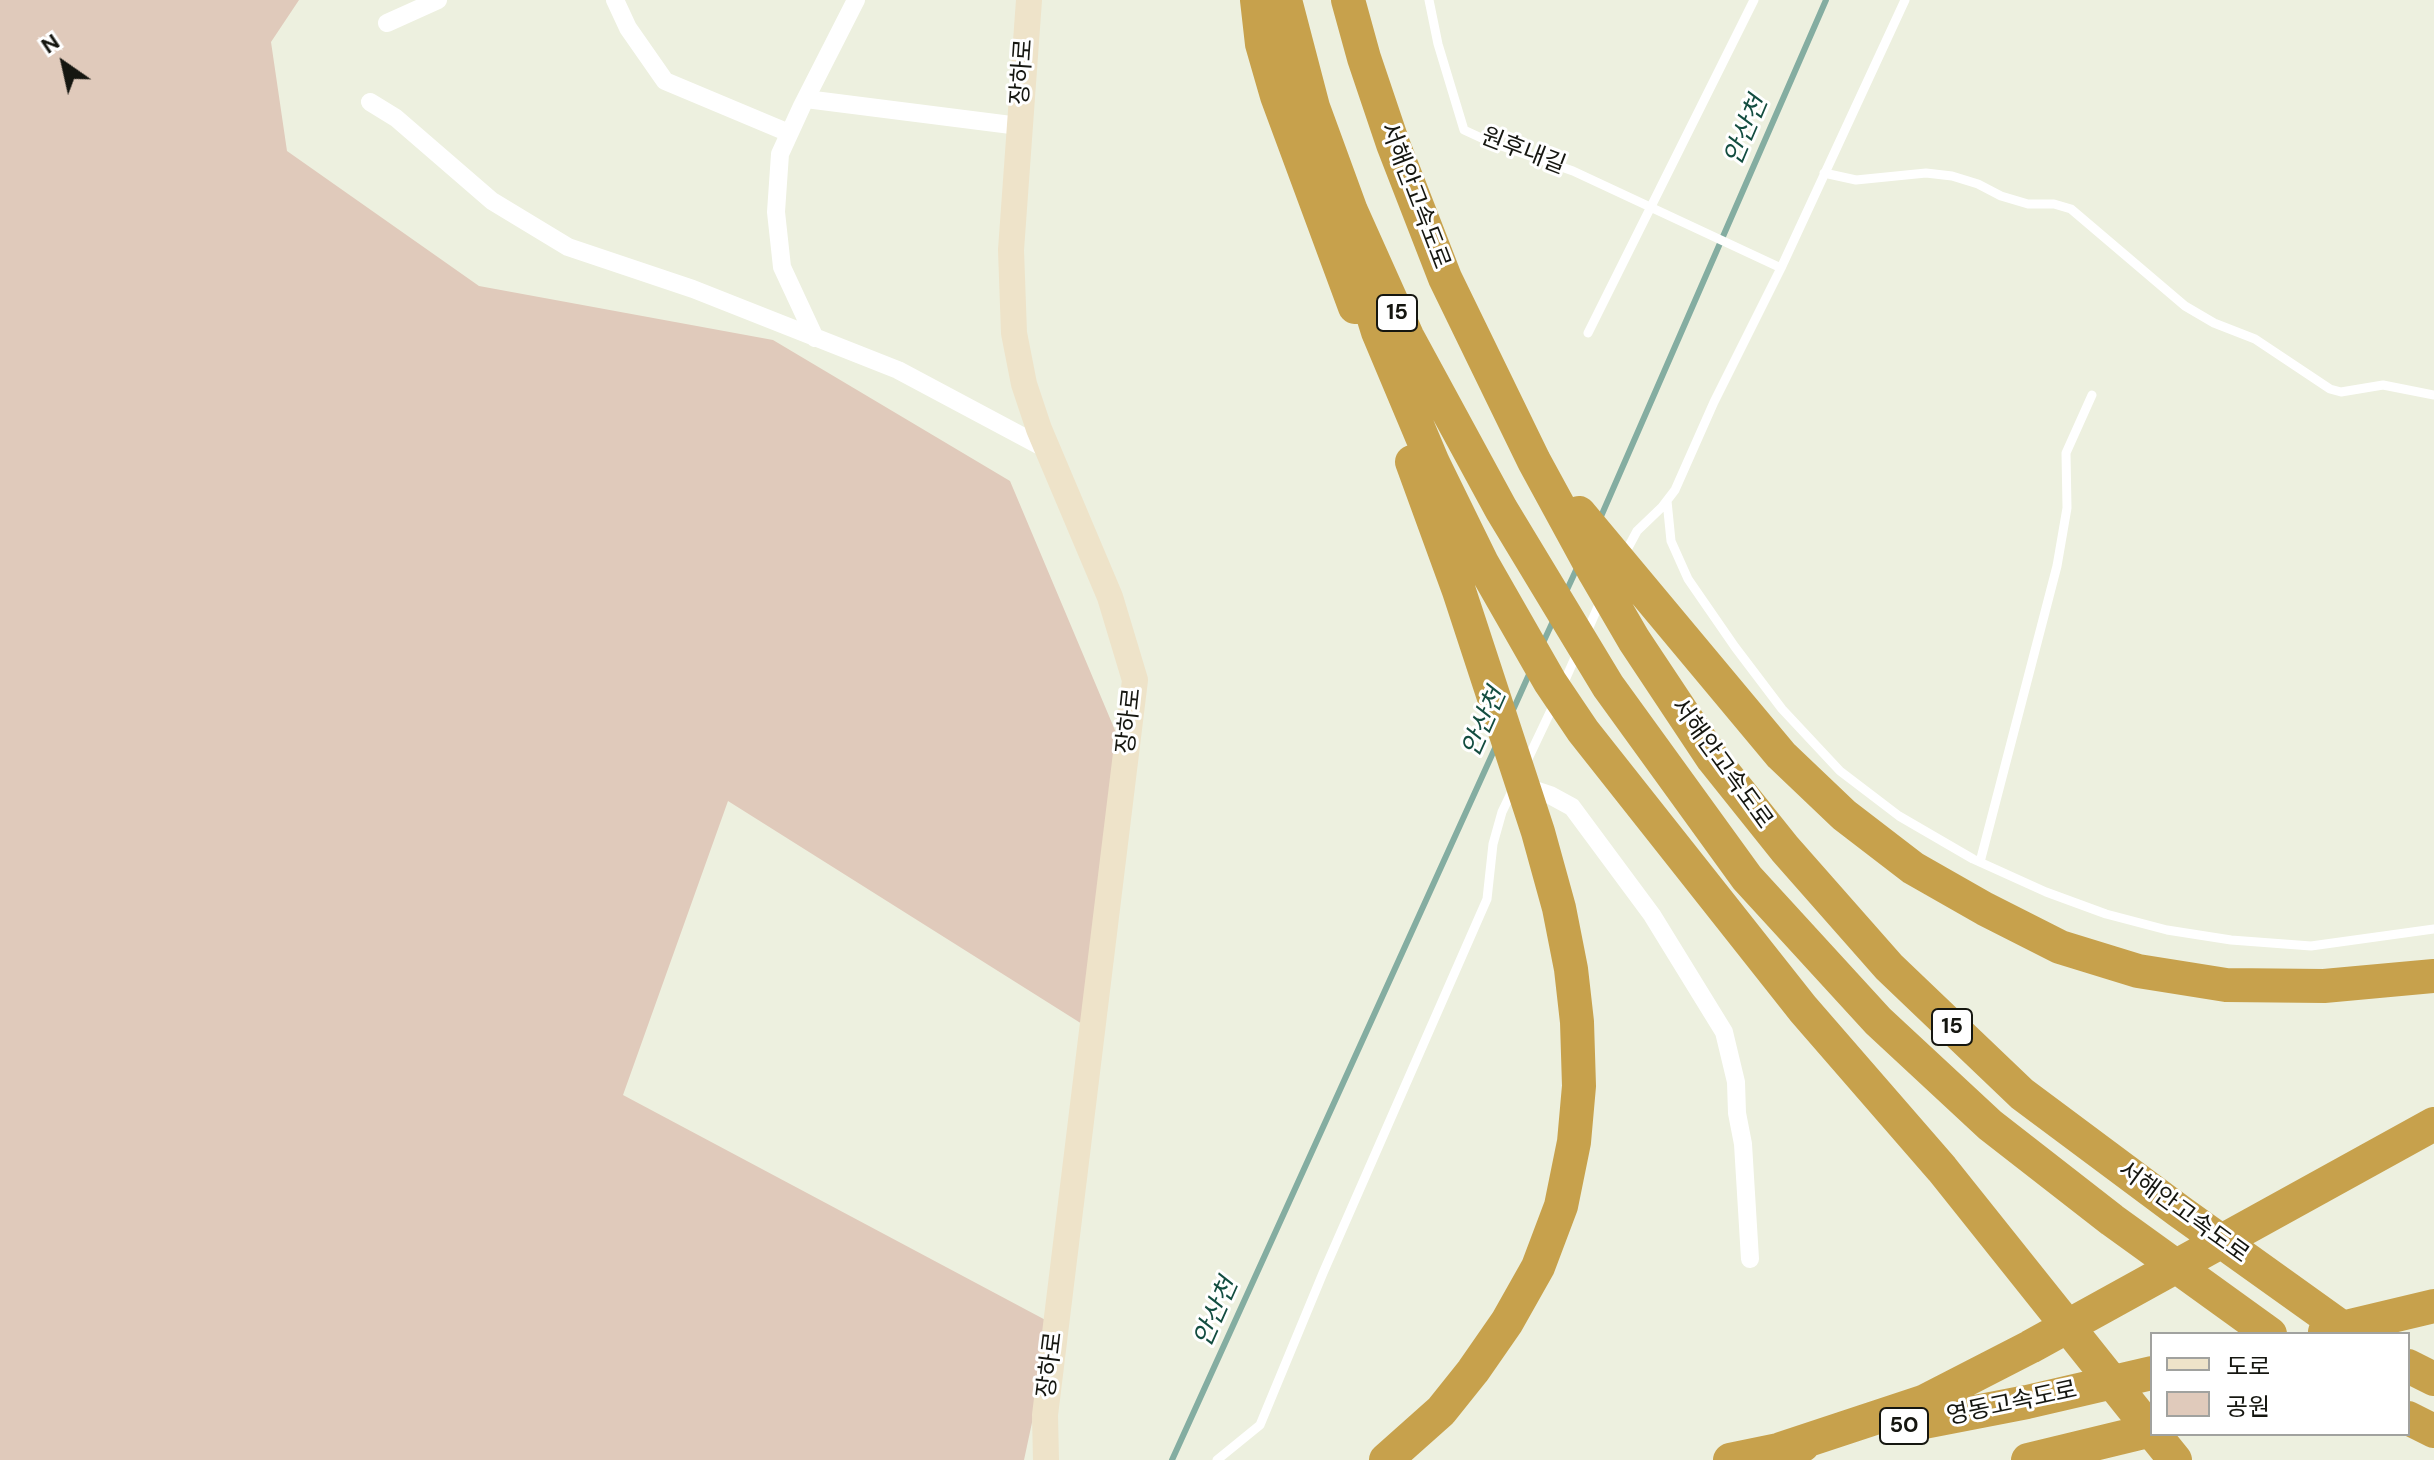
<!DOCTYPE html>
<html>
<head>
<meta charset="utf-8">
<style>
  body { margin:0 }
  #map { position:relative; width:2434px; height:1460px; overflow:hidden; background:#edf0df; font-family:"DM Sans","Noto Sans KR",sans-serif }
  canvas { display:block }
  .legend { position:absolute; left:2150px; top:1332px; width:260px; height:104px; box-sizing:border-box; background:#fff; border:2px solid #a1a29f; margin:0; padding:10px 14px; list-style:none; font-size:24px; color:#151610 }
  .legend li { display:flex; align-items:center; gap:16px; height:40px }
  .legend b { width:40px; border:2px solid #a1a29f }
  .north { position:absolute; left:24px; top:24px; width:80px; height:80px; -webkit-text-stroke:6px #fff; paint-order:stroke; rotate:326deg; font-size:22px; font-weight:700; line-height:32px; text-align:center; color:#151610 }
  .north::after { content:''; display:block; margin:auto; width:28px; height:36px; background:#151610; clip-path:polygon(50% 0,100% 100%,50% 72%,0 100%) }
</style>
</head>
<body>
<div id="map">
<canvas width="2434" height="1460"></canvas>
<ul class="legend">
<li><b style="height:10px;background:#eee3c9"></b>도로</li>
<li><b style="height:22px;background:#e0cabb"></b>공원</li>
</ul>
<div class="north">N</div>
</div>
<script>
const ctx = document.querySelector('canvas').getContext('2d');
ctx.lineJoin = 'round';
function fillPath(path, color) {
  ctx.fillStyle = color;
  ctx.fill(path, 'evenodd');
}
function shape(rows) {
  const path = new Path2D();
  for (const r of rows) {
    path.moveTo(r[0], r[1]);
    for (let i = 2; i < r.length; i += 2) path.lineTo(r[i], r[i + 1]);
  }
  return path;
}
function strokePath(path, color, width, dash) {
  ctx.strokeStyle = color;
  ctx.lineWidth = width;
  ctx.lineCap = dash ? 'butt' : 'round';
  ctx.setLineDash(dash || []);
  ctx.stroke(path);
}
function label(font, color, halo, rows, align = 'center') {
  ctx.font = font + ' "DM Sans","Noto Sans KR",sans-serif';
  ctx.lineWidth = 6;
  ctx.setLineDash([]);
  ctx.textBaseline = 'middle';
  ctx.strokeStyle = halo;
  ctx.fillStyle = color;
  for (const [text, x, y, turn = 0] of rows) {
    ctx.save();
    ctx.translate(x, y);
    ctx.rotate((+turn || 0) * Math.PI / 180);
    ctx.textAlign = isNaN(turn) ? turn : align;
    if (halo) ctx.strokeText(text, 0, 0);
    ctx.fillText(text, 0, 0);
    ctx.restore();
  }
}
fillPath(shape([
  [0,0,299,0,271,42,287,151,479,286,773,340,1010,481,1125,754,1098,1034,728,801,623,1095,1053,1324,1024,1460,0,1460]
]), '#e0cabb');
strokePath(shape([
  [1599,521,1826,0],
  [1565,594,1577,568],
  [1542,645,1554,619],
  [1513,710,1531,670],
  [1172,1460,1496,746]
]), '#84ada1', 6);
strokePath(shape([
  [1429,0,1438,44,1464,130,1490,142,1573,171,1781,268,1905,0],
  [1824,173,1856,180,1926,173,1952,176,1978,184,2001,196,2028,204,2054,204,2071,209,2185,306,2214,323,2255,339,2330,389,2341,392,2383,385,2434,395],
  [1588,333,1754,0],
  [1667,501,1671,541,1688,579,1735,647,1782,709,1840,771,1899,816,1973,859,2046,892,2106,914,2167,930,2231,940,2311,946,2434,929],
  [1623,557,1637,531,1662,507,1675,490,1714,402,1781,268],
  [1587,632,1600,602],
  [1562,687,1577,653],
  [1526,763,1554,704],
  [1980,862,2057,566,2067,508,2066,453,2092,395],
  [1217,1460,1260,1425,1323,1273,1487,899,1493,844,1502,812,1514,787]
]), '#fff', 9);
strokePath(shape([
  [615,0,628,28,665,81,789,133],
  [387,23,438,0],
  [806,99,1019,126],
  [370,102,396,118,492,201,568,247,693,289,898,370,1048,450],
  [815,338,782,267,776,212,780,154,802,106,856,0],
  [1523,786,1550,795,1572,807,1652,915,1724,1032,1736,1082,1737,1113,1743,1144,1750,1259]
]), '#fff', 18);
strokePath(shape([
  [1029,0,1011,250,1014,333,1024,384,1039,429,1110,597,1135,680,1045,1415,1046,1460]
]), '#eee3c9', 26);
strokePath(shape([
  [1257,0,1262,44,1277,96,1355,307],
  [1285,0,1313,107,1351,211,1407,336,1501,509,1608,686,1747,878,1878,1021,1990,1125,2112,1220,2270,1334],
  [1348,0,1364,58,1393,144,1445,278,1534,461,1595,573,1634,640,1713,759,1785,849,1889,967,2022,1094,2179,1211,2351,1334],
  [1361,277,1378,332,1433,463,1482,563,1550,682,1583,731,1803,1009,1942,1169,2152,1432],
  [1579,513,1781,755,1844,815,1913,868,1985,909,2060,947,2138,971,2226,985,2324,986,2434,976],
  [2325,1332,2434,1306],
  [2408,1366,2434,1379],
  [2408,1418,2434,1431],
  [1898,1427,2027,1402,2152,1373],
  [2154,1434,2175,1460],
  [1781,1449,1923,1402,2030,1347,2434,1124],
  [1386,1460,1441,1411,1473,1371,1507,1322,1538,1267,1561,1206,1574,1142,1579,1086,1577,1022,1571,969,1559,908,1538,832,1459,591,1412,462],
  [1730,1460,1803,1445],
  [2028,1460,2152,1430]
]), '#c7a14c', 34);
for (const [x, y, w] of [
  [1397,313,40],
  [1952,1027,40],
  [1904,1426,48]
]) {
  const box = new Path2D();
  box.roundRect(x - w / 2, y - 18, w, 36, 6);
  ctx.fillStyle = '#fff';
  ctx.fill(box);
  strokePath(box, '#151610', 2);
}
label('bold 22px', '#151610', null, [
  ["15",1397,313],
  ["15",1952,1027],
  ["50",1904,1426]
]);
label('24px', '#151610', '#fff', [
  ["장하로",1023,72,-86],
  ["원후내길",1523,152,21],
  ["서해안고속도로",1414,196,69],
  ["장하로",1130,721,-84],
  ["서해안고속도로",1721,764,54],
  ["서해안고속도로",2183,1213,36],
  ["장하로",1051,1365,-83],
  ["영동고속도로",2012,1404,-12]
]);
label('italic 26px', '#134d40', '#fff', [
  ["안산천",1747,131,-67],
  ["안산천",1485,723,-66],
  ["안산천",1217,1313,-66]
]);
</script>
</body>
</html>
